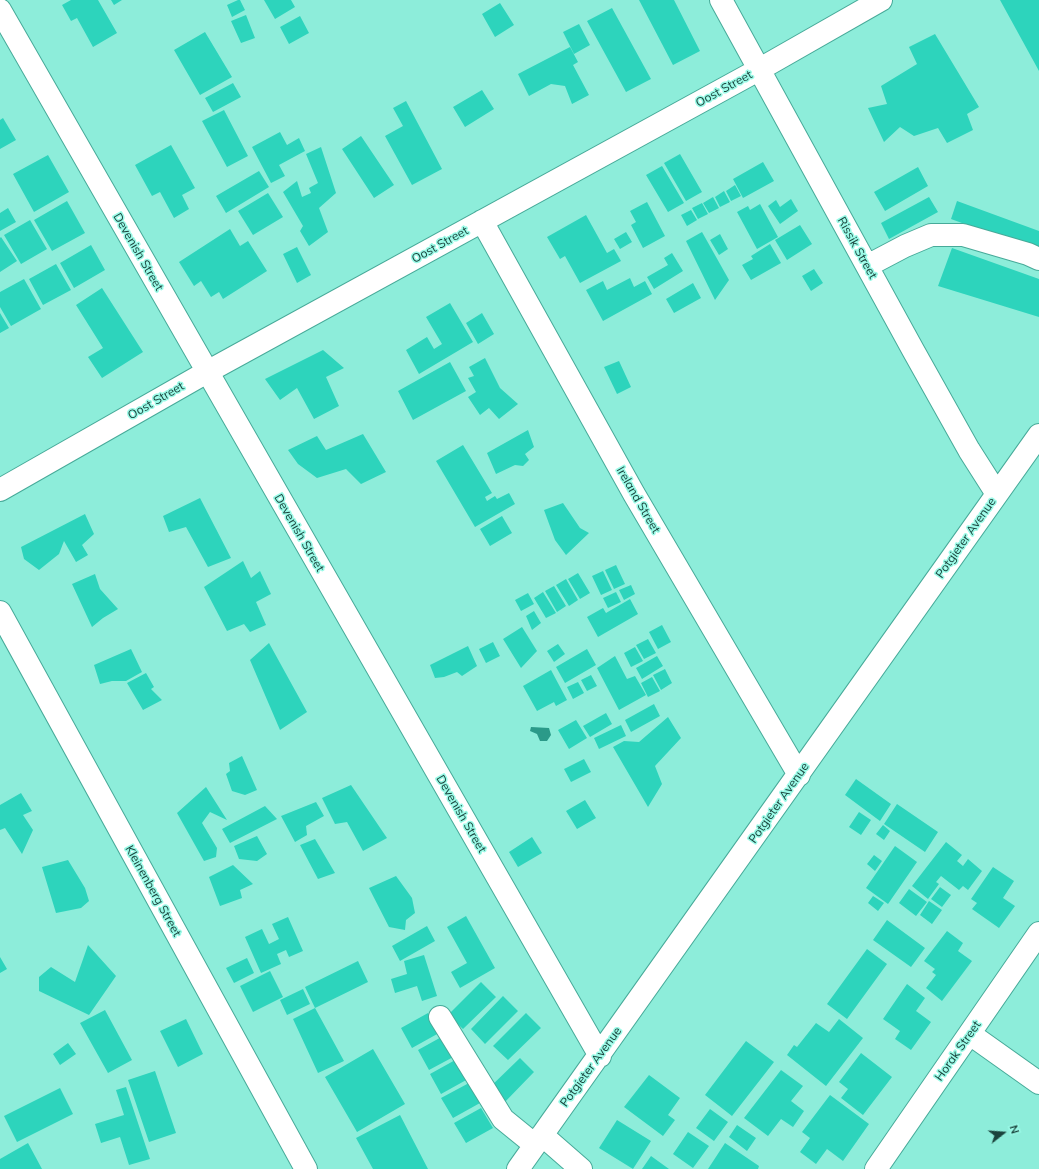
<!DOCTYPE html>
<html>
<head>
<meta charset="utf-8">
<style>
  body { margin:0 }
  #map { position:relative; width:1039px; height:1169px; overflow:hidden; background:#8dedda; font-family:Mulish,sans-serif }
  canvas { display:block }
  .north { position:absolute; left:983px; top:1113px; width:40px; height:40px; -webkit-text-stroke:3px #9afae7; paint-order:stroke; rotate:73deg; font-size:11px; font-weight:700; line-height:16px; text-align:center; color:#1a433c }
  .north::after { content:''; display:block; margin:auto; width:14px; height:18px; background:#1a433c; clip-path:polygon(50% 0,100% 100%,50% 72%,0 100%) }
</style>
</head>
<body>
<div id="map">
<canvas width="1039" height="1169"></canvas>
<div class="north">N</div>
</div>
<script>
const ctx = document.querySelector('canvas').getContext('2d');
ctx.lineJoin = 'round';
function fillPath(path, color) {
  ctx.fillStyle = color;
  ctx.fill(path, 'evenodd');
}
function shape(rows) {
  const path = new Path2D();
  for (const r of rows) {
    path.moveTo(r[0], r[1]);
    for (let i = 2; i < r.length; i += 2) path.lineTo(r[i], r[i + 1]);
  }
  return path;
}
function strokePath(path, color, width, dash) {
  ctx.strokeStyle = color;
  ctx.lineWidth = width;
  ctx.lineCap = dash ? 'butt' : 'round';
  ctx.setLineDash(dash || []);
  ctx.stroke(path);
}
function label(font, color, halo, rows, align = 'center') {
  ctx.font = font + ' Mulish,sans-serif';
  ctx.lineWidth = 3;
  ctx.setLineDash([]);
  ctx.textBaseline = 'middle';
  ctx.strokeStyle = halo;
  ctx.fillStyle = color;
  for (const [text, x, y, turn = 0] of rows) {
    ctx.save();
    ctx.translate(x, y);
    ctx.rotate((+turn || 0) * Math.PI / 180);
    ctx.textAlign = isNaN(turn) ? turn : align;
    if (halo) ctx.strokeText(text, 0, 0);
    ctx.fillText(text, 0, 0);
    ctx.restore();
  }
}
fillPath(shape([
  [531,727,549,728,551,735,547,741,540,741,537,734,530,731]
]), '#2b9a89');
fillPath(shape([
  [71,0,98,0,117,33,93,47,77,18,71,21,62,5],
  [111,0,122,0,114,5],
  [238,0,240,0,245,10,232,17,227,5],
  [264,0,291,0,295,7,275,19],
  [639,0,674,0,700,51,673,65],
  [1000,0,1039,0,1039,71],
  [500,3,514,25,495,37,482,14],
  [612,8,651,79,626,92,587,21],
  [246,15,255,38,241,43,231,21],
  [300,16,309,33,289,44,280,27],
  [579,24,590,45,574,54,563,32],
  [205,32,232,77,200,95,174,50],
  [935,34,979,107,967,114,973,130,947,143,938,128,914,136,900,127,884,142,868,108,887,104,881,86,917,64,909,47],
  [570,47,578,62,573,65,589,95,572,104,565,86,551,84,529,96,518,74],
  [233,83,241,97,213,112,205,98],
  [482,90,494,109,465,127,453,107],
  [406,101,442,169,412,185,385,136,403,126,393,108],
  [224,110,248,156,227,167,202,121],
  [3,118,16,140,0,149,0,120],
  [280,132,287,145,299,138,305,151,279,165,285,176,271,183,252,147],
  [361,136,394,185,374,198,342,149],
  [171,145,195,188,182,195,189,209,174,218,160,192,152,196,135,165],
  [321,147,336,193,319,208,328,232,309,246,300,231,303,226,283,192,297,181,302,197,311,193,309,188,318,183,306,154],
  [680,154,702,192,686,201,664,163],
  [48,155,69,192,34,212,13,174],
  [763,162,774,181,743,198,733,179],
  [662,166,684,203,668,212,646,175],
  [918,167,928,186,885,211,874,192],
  [259,171,269,187,226,213,216,196],
  [735,185,741,196,731,201,726,191],
  [724,191,730,202,720,207,715,197],
  [268,193,283,217,253,235,238,211],
  [713,197,719,208,709,213,703,203],
  [929,197,938,212,889,239,881,223],
  [791,199,798,211,780,224,768,206,776,200,780,207],
  [67,201,85,233,52,251,34,220],
  [957,201,1039,231,1039,251,951,219],
  [647,202,665,236,643,248,631,225,636,222,630,211],
  [702,203,708,214,698,219,692,208],
  [760,204,778,237,757,249,737,212,748,206,750,210],
  [8,208,16,222,0,231,0,213],
  [691,210,697,220,687,226,681,215],
  [586,215,607,253,614,249,621,261,580,283,565,256,560,259,547,237],
  [30,220,47,249,21,264,4,235],
  [800,225,812,244,787,260,775,240],
  [230,229,240,246,248,241,267,271,223,299,219,292,211,297,201,281,194,286,179,262],
  [626,232,632,242,620,249,614,239],
  [702,232,729,280,715,300,686,241],
  [720,234,728,249,719,255,710,240],
  [1,237,17,261,0,272,0,238],
  [770,244,781,263,751,280,742,265,753,259,751,256],
  [91,245,105,270,74,288,60,263],
  [297,247,311,275,297,283,283,254],
  [952,248,1039,279,1039,317,938,286],
  [672,253,683,271,654,289,647,277,668,265,664,258],
  [56,264,71,290,43,305,29,279],
  [814,269,823,283,811,291,802,276],
  [630,278,634,287,645,281,652,294,603,321,586,290,603,281,607,290],
  [24,279,41,309,11,326,0,307,0,292],
  [693,283,701,298,674,313,666,299],
  [102,288,143,352,102,378,88,357,103,348,76,305],
  [450,303,473,342,419,374,406,350,427,337,434,349,442,344,426,317],
  [0,313,9,328,0,333],
  [482,313,494,334,478,344,466,323],
  [323,350,344,368,326,377,339,406,314,419,297,388,280,400,265,379],
  [485,358,500,388,518,404,499,419,489,408,480,415,468,397,476,392,468,378,474,376,469,367],
  [619,361,631,387,617,394,604,367],
  [450,362,466,391,413,420,398,391],
  [528,430,534,447,525,454,529,460,523,466,515,465,496,474,487,453],
  [363,434,386,472,361,484,346,469,317,478,298,464,288,450,317,436,326,450],
  [463,445,492,493,485,497,487,501,495,496,497,499,509,493,515,504,475,527,436,461],
  [200,498,231,558,208,567,186,527,169,532,163,516],
  [563,503,580,528,589,533,566,555,555,540,544,510],
  [85,514,94,534,82,545,88,555,76,562,64,541,59,554,39,570,24,559,21,547],
  [502,516,512,533,490,546,480,529],
  [243,561,251,578,260,571,271,594,256,602,266,625,250,632,244,624,227,631,204,587],
  [616,565,625,584,614,589,605,570],
  [603,571,612,590,601,595,592,576],
  [578,573,590,593,580,599,568,579],
  [95,574,100,589,118,609,103,618,92,627,72,584],
  [566,579,578,600,569,606,556,585],
  [631,585,635,594,624,600,619,590],
  [554,586,566,606,557,612,545,591],
  [543,592,556,613,546,618,534,598],
  [616,592,621,602,608,608,603,598],
  [528,593,534,604,521,611,515,600],
  [630,599,638,614,598,637,587,617,603,608,606,613],
  [534,611,541,623,532,630,526,616],
  [662,625,671,642,658,649,649,632],
  [522,627,537,651,521,668,503,639],
  [648,639,656,653,644,659,636,645],
  [493,642,500,656,486,663,479,649],
  [269,643,307,712,280,730,250,660],
  [558,644,565,654,554,662,547,651],
  [468,646,477,666,462,676,457,672,444,677,435,678,430,665],
  [635,647,643,661,631,667,624,653],
  [131,649,142,672,126,681,112,681,100,684,94,665],
  [587,649,596,665,565,683,556,667],
  [615,656,627,679,635,676,646,695,619,710,597,668],
  [657,656,663,666,642,679,636,668],
  [665,669,672,683,661,690,653,675],
  [551,670,567,700,556,706,554,702,537,711,523,686],
  [146,673,154,687,151,689,162,700,143,710,127,683],
  [591,675,597,686,587,691,581,680],
  [652,677,660,691,648,697,641,683],
  [578,682,584,693,573,699,567,687],
  [654,704,660,716,631,732,625,720],
  [606,713,612,724,590,737,583,726],
  [668,717,681,738,655,766,662,784,648,807,613,747,624,741,639,742],
  [576,720,587,738,569,749,558,730],
  [621,725,626,736,599,749,594,738],
  [242,756,257,790,245,795,232,791,226,774,230,771,229,763],
  [584,759,591,772,571,782,564,769],
  [856,779,891,804,880,821,845,795],
  [351,785,387,838,363,851,347,822,335,824,322,798],
  [206,787,227,820,210,812,202,823,217,848,216,857,204,861,177,813],
  [21,793,32,811,23,815,33,830,22,854,5,828,0,830,0,805],
  [585,800,596,818,577,829,566,811],
  [316,802,324,816,306,826,307,835,295,842,281,816],
  [897,804,938,832,925,852,884,824],
  [265,806,277,819,230,843,222,829],
  [859,812,871,820,861,835,849,827],
  [883,825,890,831,884,840,876,834],
  [257,836,267,854,257,861,239,859,234,846],
  [532,837,542,853,518,867,509,852],
  [315,839,335,873,318,879,300,845],
  [946,842,962,855,957,861,963,866,968,859,982,871,968,890,963,886,959,890,941,876,936,882,939,884,928,899,912,886],
  [895,846,917,862,888,904,866,888],
  [874,855,882,861,875,871,867,864],
  [68,860,85,888,89,901,81,908,56,913,42,867],
  [233,865,253,884,240,890,242,898,220,906,209,877],
  [993,867,1014,881,1003,898,1015,906,999,928,972,909,977,903,971,899],
  [396,876,412,898,415,913,406,920,405,930,389,927,369,888],
  [940,887,951,895,942,907,931,899],
  [909,889,927,902,916,916,899,903],
  [873,896,884,903,878,911,868,903],
  [929,901,942,910,932,924,920,915],
  [466,916,495,968,460,988,451,972,467,963,447,927],
  [288,917,303,951,289,957,286,950,277,954,281,964,261,973,245,937,262,929,269,944,279,939,272,924],
  [887,920,925,948,911,967,873,940],
  [427,926,435,941,400,961,392,946],
  [947,931,963,943,958,951,972,961,942,1001,926,988,936,975,932,972,935,969,924,961],
  [88,945,116,976,89,1015,39,991,39,977,51,967,75,982],
  [867,949,887,964,847,1019,827,1004],
  [424,955,437,996,422,1001,417,986,395,993,391,979,407,974,404,961],
  [0,957,7,969,0,973],
  [247,958,254,973,234,983,226,968],
  [358,961,368,982,315,1008,305,987],
  [270,971,283,997,253,1012,240,986],
  [481,982,496,997,463,1029,448,1015],
  [907,984,925,998,916,1011,931,1022,911,1050,895,1039,900,1031,883,1019],
  [303,989,310,1004,287,1015,280,1000],
  [503,996,518,1011,485,1044,471,1029],
  [315,1008,344,1061,318,1073,293,1019],
  [105,1010,132,1060,108,1073,80,1023],
  [428,1013,439,1033,412,1048,401,1028],
  [526,1013,541,1028,508,1060,493,1046],
  [186,1019,203,1054,178,1067,160,1031],
  [839,1019,863,1038,826,1086,787,1055,794,1045,797,1047,816,1023,829,1032],
  [445,1035,457,1055,429,1070,418,1050],
  [746,1041,774,1062,732,1116,705,1095],
  [68,1043,76,1054,60,1065,53,1054],
  [373,1049,405,1104,357,1132,325,1077],
  [861,1053,892,1077,863,1115,841,1098,848,1089,839,1082],
  [520,1058,534,1072,502,1105,487,1090],
  [457,1059,468,1079,441,1094,430,1074],
  [781,1070,803,1086,791,1101,804,1111,793,1127,781,1119,768,1136,744,1118],
  [155,1071,176,1133,149,1142,128,1080],
  [649,1075,680,1098,668,1115,675,1120,663,1136,624,1107],
  [469,1083,480,1103,453,1118,441,1098],
  [126,1087,150,1159,129,1165,120,1137,101,1143,95,1124,124,1115,116,1090],
  [60,1088,73,1114,17,1142,4,1116],
  [830,1095,869,1124,843,1161,827,1149,816,1164,800,1152,810,1138,802,1132],
  [481,1108,493,1128,466,1143,454,1123],
  [710,1109,728,1122,714,1141,696,1128],
  [400,1115,428,1169,373,1169,356,1138],
  [617,1120,651,1141,633,1169,599,1148],
  [737,1125,756,1138,747,1151,729,1137],
  [688,1132,709,1146,693,1168,673,1154],
  [28,1143,42,1169,0,1169,0,1159],
  [725,1143,759,1166,758,1169,708,1169],
  [651,1156,669,1169,642,1169]
]), '#2dd4bc');
const minor = shape([
  [721,0,913,350,969,450,997,494],
  [0,10,600,1056],
  [482,221,634,494,799,775],
  [867,266,905,246,931,235,963,235,1028,254,1039,259],
  [0,490,207,372,760,69,881,0],
  [0,612,306,1169],
  [440,1017,503,1119,535,1145],
  [970,1034,1039,1083],
  [542,1135,581,1169],
  [518,1169,1039,435],
  [876,1169,1039,933]
]);
strokePath(minor, '#47aa99', 24);
strokePath(minor, '#fff', 22);
label('12px', '#1a433c', '#9afae7', [
  ["Oost Street",724,89,-29],
  ["Oost Street",440,245,-29],
  ["Rissik Street",857,248,61],
  ["Devenish Street",138,252,60],
  ["Oost Street",156,401,-30],
  ["Ireland Street",638,500,60],
  ["Devenish Street",299,533,60],
  ["Potgieter Avenue",966,538,-55],
  ["Potgieter Avenue",779,803,-55],
  ["Devenish Street",461,814,60],
  ["Kleinenberg Street",153,891,61],
  ["Horak Street",958,1051,-55],
  ["Potgieter Avenue",591,1067,-54]
]);
</script>
</body>
</html>
